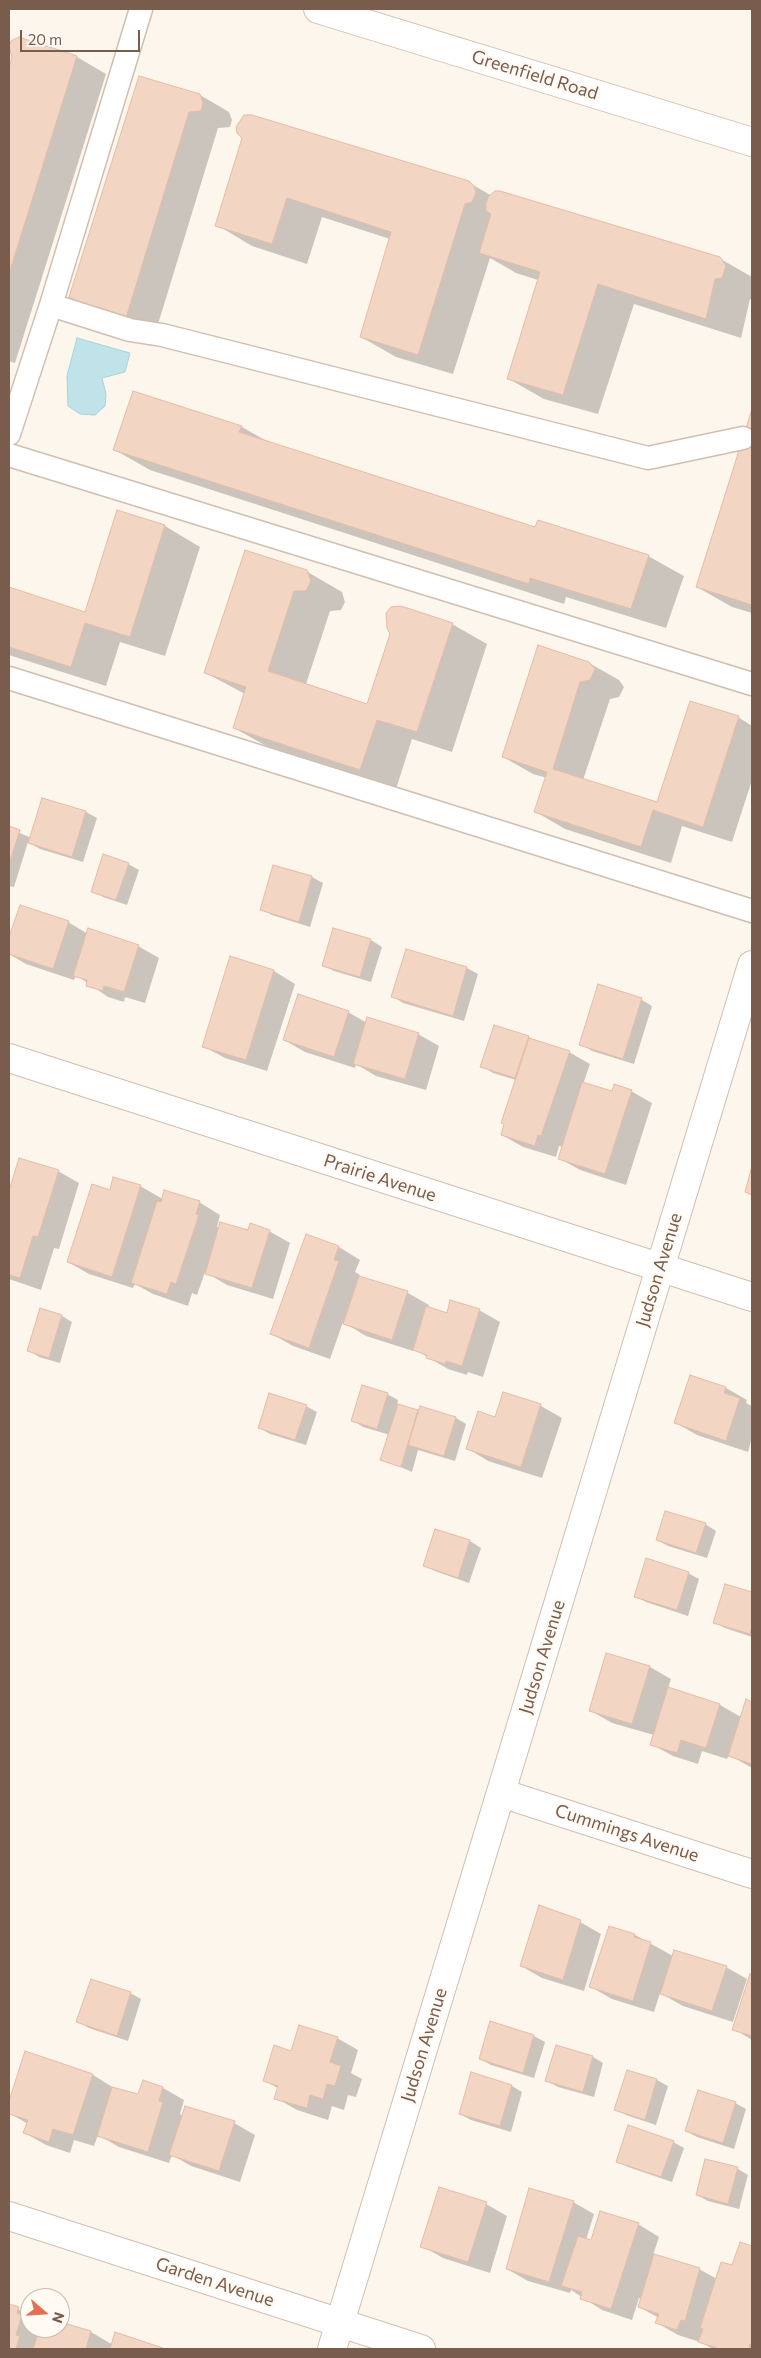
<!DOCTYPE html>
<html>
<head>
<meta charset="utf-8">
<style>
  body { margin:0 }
  #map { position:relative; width:761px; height:2358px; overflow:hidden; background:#fdf6ec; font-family:Commissioner,sans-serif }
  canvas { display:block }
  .frame { position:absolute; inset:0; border:10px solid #7a5c4d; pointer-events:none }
  .north { position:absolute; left:20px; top:2288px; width:50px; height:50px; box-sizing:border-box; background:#fffaf3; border:1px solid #cabbb1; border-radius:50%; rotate:109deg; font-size:14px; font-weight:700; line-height:20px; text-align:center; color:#7a5c4d }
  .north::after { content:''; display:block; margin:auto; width:18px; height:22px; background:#e76f51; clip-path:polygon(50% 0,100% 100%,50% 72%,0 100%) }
  .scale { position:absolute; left:20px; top:30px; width:120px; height:22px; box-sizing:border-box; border:2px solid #7a5c4d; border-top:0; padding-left:6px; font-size:15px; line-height:18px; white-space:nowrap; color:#7a5c4d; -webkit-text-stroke:4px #fffaf3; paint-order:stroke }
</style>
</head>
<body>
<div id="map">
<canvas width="761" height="2358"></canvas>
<div class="frame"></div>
<div class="north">N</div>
<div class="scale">20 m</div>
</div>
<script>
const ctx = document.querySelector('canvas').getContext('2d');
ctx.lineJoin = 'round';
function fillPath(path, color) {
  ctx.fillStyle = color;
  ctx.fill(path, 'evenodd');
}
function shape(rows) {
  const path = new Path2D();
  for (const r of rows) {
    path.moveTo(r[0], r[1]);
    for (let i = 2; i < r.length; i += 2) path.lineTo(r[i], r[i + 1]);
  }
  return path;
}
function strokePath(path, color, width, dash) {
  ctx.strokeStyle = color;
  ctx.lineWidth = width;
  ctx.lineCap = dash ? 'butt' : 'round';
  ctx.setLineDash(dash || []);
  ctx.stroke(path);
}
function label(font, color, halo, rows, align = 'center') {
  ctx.font = font + ' Commissioner,sans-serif';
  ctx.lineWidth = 5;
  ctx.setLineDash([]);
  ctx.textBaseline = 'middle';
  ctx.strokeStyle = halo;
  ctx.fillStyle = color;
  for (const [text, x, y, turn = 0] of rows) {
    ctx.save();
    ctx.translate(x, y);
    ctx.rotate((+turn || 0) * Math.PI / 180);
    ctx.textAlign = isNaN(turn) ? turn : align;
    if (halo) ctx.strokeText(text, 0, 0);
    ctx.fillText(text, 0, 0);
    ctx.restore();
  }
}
const water = shape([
  [77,338,130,353,125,372,102,378,106,394,105,406,95,415,80,414,68,406,67,376,77,338]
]);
fillPath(water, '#bfe3e8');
strokePath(water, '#a5d3da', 1);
fillPath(shape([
  [13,57,77,57,106,74,15,363,9,361,9,73],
  [200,95,229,112,232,120,230,127,218,128,155,334,71,297],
  [243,137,468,182,492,196,719,258,752,277,752,299,750,299,741,338,634,304,598,414,544,399,509,379,538,280,516,273,490,258,453,374,396,357,361,337,390,239,322,217,307,264,252,246,217,225],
  [134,392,242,427,270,443,536,528,648,556,684,576,666,628,566,597,564,604,150,470,115,450],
  [752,412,752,613,732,607,697,587],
  [118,511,165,526,200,547,165,656,120,642,106,686,9,655,9,588,86,613],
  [306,571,342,592,345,602,341,610,330,611,306,684,368,705,452,624,487,644,452,752,412,739,396,789,270,748,234,728,245,694,206,673],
  [589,663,619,680,624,687,619,697,610,699,583,780,658,804,738,717,752,726,752,780,732,842,682,826,671,863,565,829,536,812,547,778,533,774,503,757],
  [43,799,86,812,97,818,83,862,40,849,28,842,14,887,9,886,9,828,31,838],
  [128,864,139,870,127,905,103,897,93,891],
  [274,866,312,877,323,883,310,927,272,915,261,909],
  [21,906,68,922,88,934,138,946,159,958,145,1003,125,997,124,1002,108,997,76,975,74,980,26,964,9,954,9,941],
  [334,929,371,940,382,947,371,982,334,971,323,965],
  [407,950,467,968,478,974,464,1021,403,1003,393,996],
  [231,958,274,971,295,984,267,1071,225,1058,203,1046],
  [599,986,642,1000,652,1006,634,1064,592,1051,581,1044],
  [348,1012,367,1023,418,1034,439,1046,426,1090,376,1076,356,1064,355,1068,305,1052,284,1040],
  [495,1027,569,1052,590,1064,583,1084,612,1093,631,1091,652,1103,626,1185,580,1170,559,1158,563,1147,559,1146,556,1157,523,1147,502,1135,516,1080,493,1073,482,1066],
  [20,1160,58,1171,79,1183,59,1249,54,1248,41,1290,9,1279,9,1197],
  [140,1186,163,1199,199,1202,220,1215,217,1227,220,1228,249,1232,269,1231,290,1243,273,1299,227,1285,205,1272,197,1295,192,1293,188,1306,153,1294,135,1284,133,1288,89,1274,68,1262,110,1191],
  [307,1236,339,1247,360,1260,355,1272,360,1275,359,1277,408,1293,429,1305,428,1308,448,1314,479,1310,500,1322,483,1377,468,1372,467,1375,448,1369,414,1349,413,1351,366,1336,343,1322,330,1359,293,1346,272,1334],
  [62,1316,72,1322,60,1363,39,1357,29,1350],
  [691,1377,726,1388,747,1400,746,1403,752,1406,752,1437,748,1452,697,1435,676,1423],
  [387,1394,398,1400,397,1405,419,1411,420,1408,456,1418,466,1424,455,1461,418,1450,412,1472,382,1459,390,1435,363,1427,352,1420],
  [504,1394,541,1406,562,1418,542,1478,488,1461,467,1448,495,1418],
  [306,1406,317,1412,306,1445,270,1434,260,1428],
  [705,1524,716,1531,707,1558,668,1546,657,1540],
  [436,1530,470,1541,481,1548,469,1583,435,1571,424,1565],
  [688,1573,699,1579,688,1616,646,1602,635,1596],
  [726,1585,752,1593,752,1637,725,1628,714,1622],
  [607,1655,650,1667,671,1679,668,1688,720,1705,741,1717,746,1701,752,1703,752,1768,729,1755,727,1759,702,1751,698,1764,673,1756,651,1744,654,1735,612,1723,591,1711],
  [580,1922,601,1934,584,1991,542,1978,521,1966],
  [635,1935,673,1956,726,1967,747,1979,733,2022,683,2006,660,1993,654,2012,612,1999,591,1987],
  [751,1976,752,1976,752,2040,734,2029],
  [130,1993,141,1999,128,2041,89,2028,78,2022],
  [491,2023,534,2036,545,2042,534,2078,491,2065,480,2059],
  [337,2038,358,2050,351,2073,362,2079,356,2097,348,2095,344,2110,332,2106,328,2120,297,2110,276,2098,279,2089,264,2080,292,2052],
  [26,2052,93,2075,114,2088,139,2096,163,2088,184,2100,180,2114,183,2116,234,2123,255,2135,240,2182,191,2166,172,2155,169,2163,119,2147,98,2135,94,2146,74,2140,70,2153,46,2145,25,2133,28,2124,9,2113,9,2105],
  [593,2057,603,2063,594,2097,558,2087,547,2081],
  [628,2071,657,2080,668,2086,656,2125,626,2115,616,2109],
  [472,2074,512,2086,522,2092,511,2132,471,2120,460,2114],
  [735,2103,746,2109,734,2149,697,2137,686,2131],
  [673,2142,684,2148,672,2182,628,2167,618,2161],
  [706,2161,738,2169,748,2175,739,2209,708,2201,697,2195],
  [573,2202,594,2214,586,2240,591,2242,638,2224,659,2237,653,2255,699,2269,717,2279,733,2267,741,2244,752,2248,752,2349,713,2349,700,2342,678,2335,657,2323,659,2318,639,2307,641,2299,639,2298,632,2320,602,2310,571,2290,570,2293,528,2281,507,2269],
  [486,2204,507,2216,490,2273,443,2258,422,2246],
  [9,2305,30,2315,30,2328,60,2328,60,2323,91,2332,113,2345,116,2334,163,2349,9,2349]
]), '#0003');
const building = shape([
  [19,37,77,56,9,274,9,68,12,57,9,47,11,41,19,37],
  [139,76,200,94,203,103,201,111,189,112,126,318,78,309,80,302,69,297,139,76],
  [244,115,252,115,469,181,474,186,476,193,472,202,465,204,418,355,360,337,391,232,287,198,272,244,215,226,242,138,237,133,236,127,244,115],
  [495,191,500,191,720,257,726,266,722,278,715,279,706,319,598,284,563,395,507,379,540,272,479,253,491,214,486,211,486,204,488,197,495,191],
  [133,391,242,426,239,432,535,527,538,520,649,555,631,609,530,578,529,584,113,450,133,391],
  [752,409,752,605,696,587,752,409],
  [117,510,165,525,130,637,85,623,71,667,9,647,9,587,85,612,117,510],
  [245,550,307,570,311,581,306,591,294,591,268,671,367,704,390,634,387,628,386,613,391,607,401,606,453,623,417,732,377,720,360,770,233,728,246,687,204,673,245,550],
  [538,645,589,662,595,669,590,680,580,682,553,769,657,802,690,701,739,716,703,827,653,810,641,847,534,812,547,772,502,757,538,645],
  [42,798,86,811,72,857,28,843,42,798],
  [9,826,20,830,9,864,9,826],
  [103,854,129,863,116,900,91,892,103,854],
  [273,865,312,876,299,922,260,910,273,865],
  [20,905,69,921,53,969,9,954,9,937,20,905],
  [88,928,139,945,124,992,104,986,103,991,86,986,87,980,73,976,88,928],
  [333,928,371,939,360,977,322,966,333,928],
  [406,949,467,967,453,1016,391,997,406,949],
  [230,956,274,970,246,1060,202,1047,230,956],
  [598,984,642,998,623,1059,579,1045,598,984],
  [298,994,349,1011,334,1057,283,1040,298,994],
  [367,1017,419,1033,405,1079,353,1064,367,1017],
  [494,1025,529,1036,515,1078,480,1067,494,1025],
  [529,1038,570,1051,541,1136,538,1135,535,1146,501,1135,504,1124,501,1123,529,1038],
  [582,1082,612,1091,614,1084,632,1090,605,1174,558,1159,582,1082],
  [19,1158,59,1170,38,1237,33,1236,20,1278,9,1275,9,1191,19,1158],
  [752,1166,752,1195,745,1192,752,1166],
  [113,1177,141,1185,112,1277,67,1262,92,1184,110,1190,113,1177],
  [164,1190,200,1201,196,1214,199,1215,176,1284,171,1282,167,1294,131,1283,157,1201,161,1202,164,1190],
  [220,1222,248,1230,250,1223,270,1230,252,1288,205,1274,220,1222],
  [306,1234,339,1246,334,1260,339,1261,309,1348,270,1334,306,1234],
  [359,1276,408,1291,392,1340,343,1324,359,1276],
  [450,1300,480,1309,462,1366,446,1361,445,1364,426,1358,427,1355,413,1350,426,1306,447,1313,450,1300],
  [40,1308,62,1315,49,1358,27,1351,40,1308],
  [690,1375,726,1387,724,1393,740,1398,726,1441,674,1423,690,1375],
  [362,1385,388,1393,377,1429,351,1421,362,1385],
  [503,1392,541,1404,521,1467,466,1449,478,1411,495,1417,503,1392],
  [269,1393,307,1405,295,1440,258,1428,269,1393],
  [398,1404,418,1410,401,1467,380,1460,398,1404],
  [420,1406,456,1417,444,1456,408,1445,420,1406],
  [665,1511,706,1523,696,1553,656,1540,665,1511],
  [435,1529,470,1540,458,1578,423,1566,435,1529],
  [646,1558,689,1572,677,1610,634,1597,646,1558],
  [725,1584,752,1592,752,1626,750,1634,713,1623,725,1584],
  [606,1653,650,1666,632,1724,589,1711,606,1653],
  [668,1687,720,1704,706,1748,681,1740,677,1753,650,1745,668,1687],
  [746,1699,752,1702,752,1764,728,1756,746,1699],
  [539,1905,581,1920,563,1980,520,1966,539,1905],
  [609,1926,635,1934,634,1937,651,1942,633,2001,589,1987,609,1926],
  [674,1950,727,1966,712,2011,660,1994,674,1950],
  [750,1974,752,1975,752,2036,732,2030,750,1974],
  [91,1979,131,1992,117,2036,76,2022,91,1979],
  [490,2021,534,2035,523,2073,479,2059,490,2021],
  [299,2025,338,2037,330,2062,341,2066,335,2086,327,2084,323,2099,310,2095,307,2108,274,2099,278,2086,263,2081,274,2045,291,2051,299,2025],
  [556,2045,593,2056,583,2092,545,2081,556,2045],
  [25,2051,93,2074,73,2135,53,2129,49,2142,23,2133,28,2120,9,2114,9,2101,25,2051],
  [627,2070,657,2079,645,2120,614,2110,627,2070],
  [471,2072,512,2085,500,2126,459,2114,471,2072],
  [143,2080,163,2087,159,2101,163,2102,148,2152,97,2136,112,2087,138,2094,143,2080],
  [698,2090,736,2102,723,2143,685,2131,698,2090],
  [185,2106,235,2121,219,2171,169,2155,185,2106],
  [628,2125,674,2141,661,2177,616,2162,628,2125],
  [705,2159,738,2167,728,2204,696,2195,705,2159],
  [439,2187,487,2202,468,2262,420,2247,439,2187],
  [529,2188,574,2201,549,2282,506,2269,529,2188],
  [600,2211,639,2223,611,2309,580,2299,582,2292,561,2286,578,2236,591,2240,600,2211],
  [740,2242,752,2246,752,2345,750,2344,749,2349,720,2349,698,2342,703,2329,700,2328,721,2262,732,2265,740,2242],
  [654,2254,700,2268,685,2321,681,2320,677,2330,655,2323,659,2314,638,2307,654,2254],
  [9,2304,19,2307,17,2313,22,2315,16,2335,20,2336,16,2349,9,2349,9,2304],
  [60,2322,91,2331,86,2349,33,2349,40,2328,60,2328,60,2322],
  [115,2332,163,2348,162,2349,110,2349,115,2332]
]);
fillPath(building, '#f3d5c3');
strokePath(building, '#e6bba3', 1);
const lane = shape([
  [51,305,130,330,162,335,648,458,743,438],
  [9,434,51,305,141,9],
  [9,455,752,684],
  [9,678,752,911]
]);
const street = shape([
  [9,1058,752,1297],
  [501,1793,752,1874],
  [9,2216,421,2349],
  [332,2349,752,965]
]);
const secondary = shape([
  [318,9,752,142]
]);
strokePath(lane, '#d1beb0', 25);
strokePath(street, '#d1beb0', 30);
strokePath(secondary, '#d6c0b0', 30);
strokePath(lane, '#fff', 22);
strokePath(street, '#fff', 28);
strokePath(secondary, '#fff', 28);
label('18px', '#7a5c4d', '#fffaf3', [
  ["Greenfield Road",535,75,17],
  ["Prairie Avenue",380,1178,18],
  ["Judson Avenue",659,1270,-73],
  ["Judson Avenue",542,1657,-73],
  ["Cummings Avenue",627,1833,18],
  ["Judson Avenue",424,2045,-73],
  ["Garden Avenue",215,2282,18]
]);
</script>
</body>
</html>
